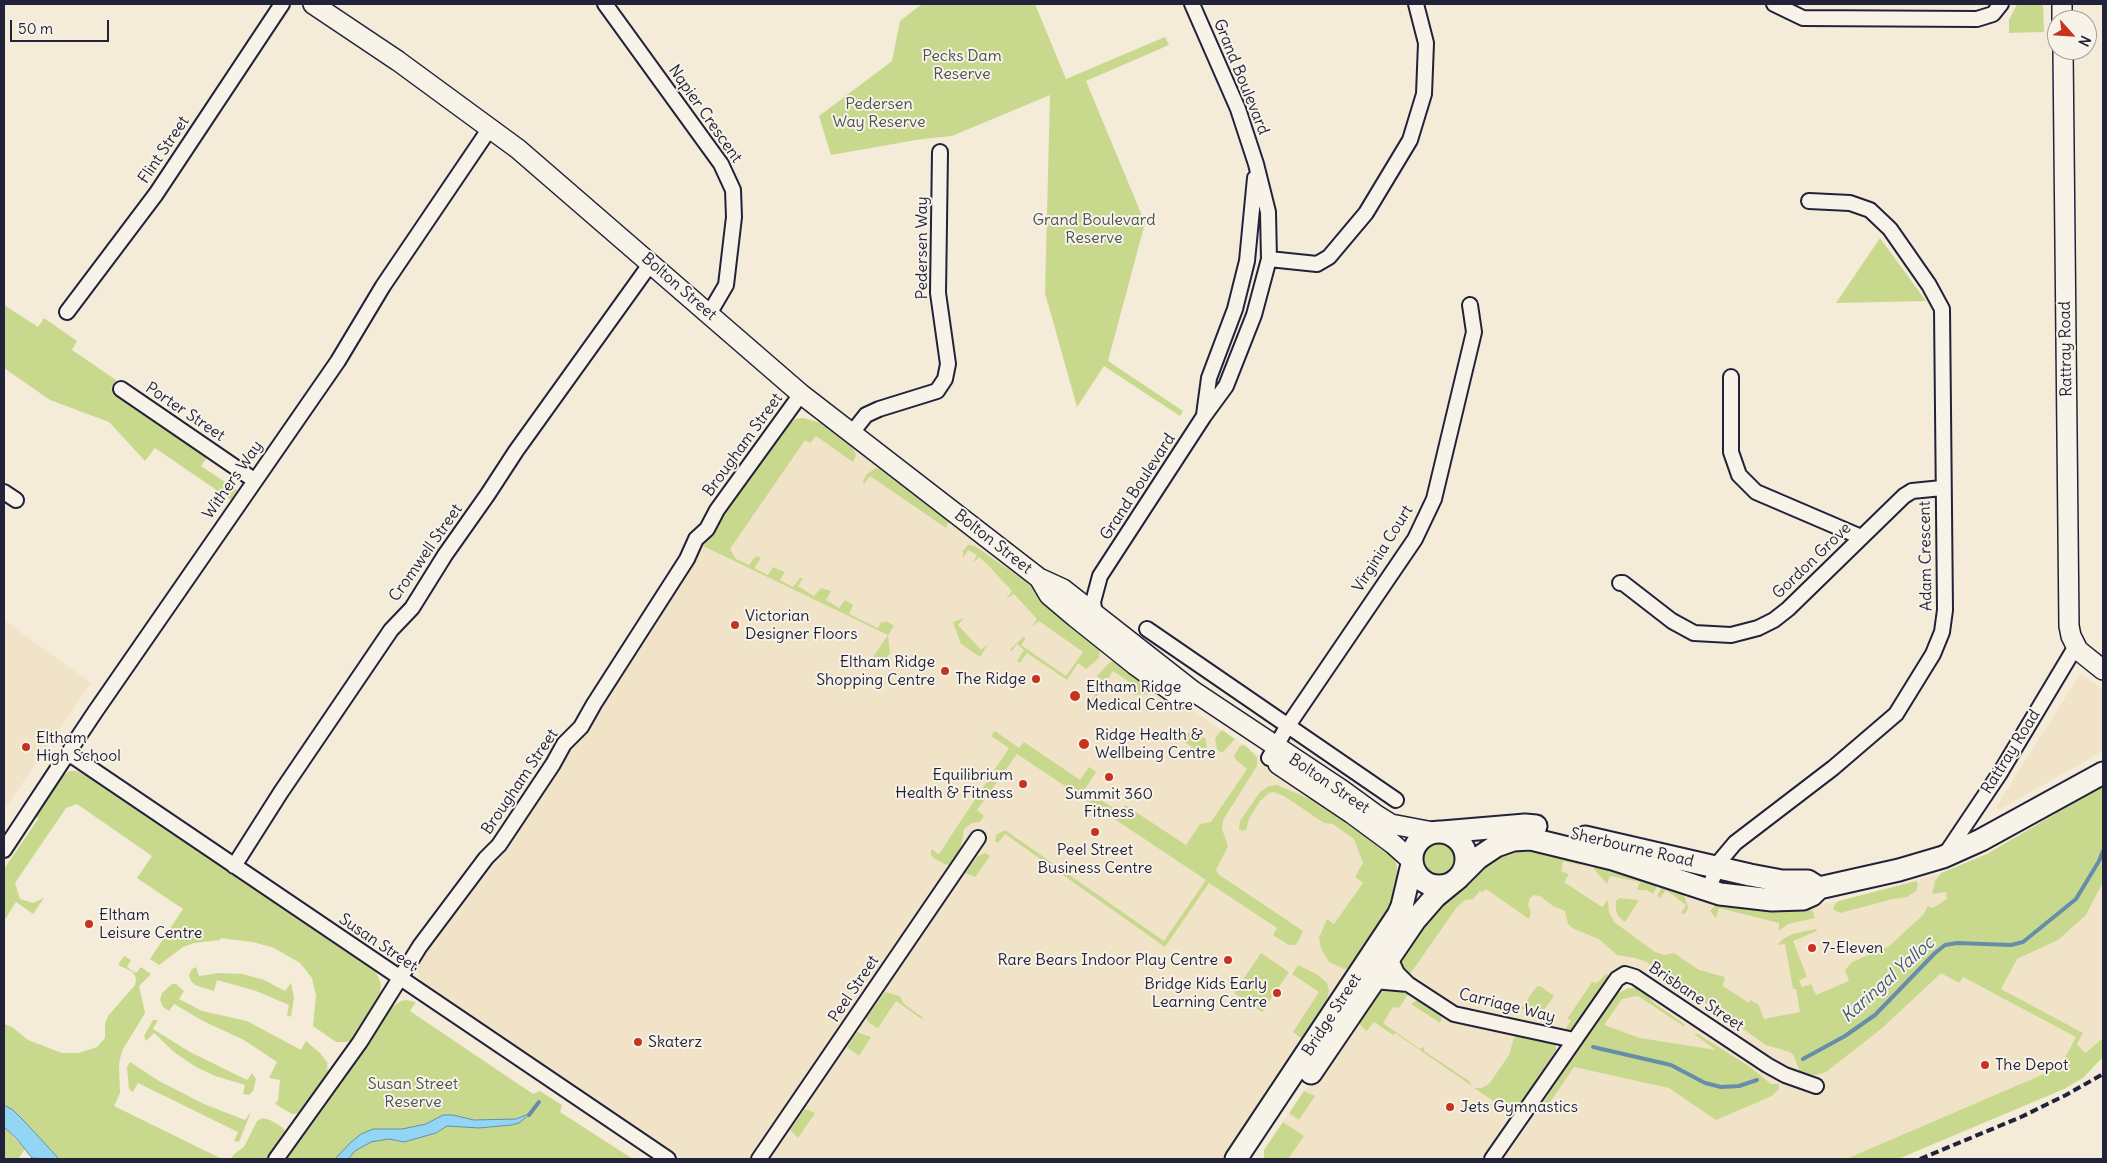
<!DOCTYPE html>
<html>
<head>
<meta charset="utf-8">
<style>
  body { margin:0 }
  #map { position:relative; width:2107px; height:1163px; overflow:hidden; background:#f4ecd9; font-family:Delius,sans-serif }
  canvas { display:block }
  .frame { position:absolute; inset:0; border:5px solid #22223b; pointer-events:none }
  .north { position:absolute; left:2047px; top:10px; width:50px; height:50px; box-sizing:border-box; background:#f7f3e8; border:1px solid #a29fa3; border-radius:50%; rotate:116deg; font-size:14px; font-weight:700; line-height:20px; text-align:center; color:#22223b }
  .north::after { content:''; display:block; margin:auto; width:18px; height:22px; background:#c8321e; clip-path:polygon(50% 0,100% 100%,50% 72%,0 100%) }
  .scale { position:absolute; left:10px; top:20px; width:99px; height:22px; box-sizing:border-box; border:2px solid #22223b; border-top:0; padding-left:6px; font-size:15px; line-height:18px; white-space:nowrap; color:#22223b; -webkit-text-stroke:4px #f7f3e8; paint-order:stroke }
</style>
</head>
<body>
<div id="map">
<canvas width="2107" height="1163"></canvas>
<div class="frame"></div>
<div class="north">N</div>
<div class="scale">50 m</div>
</div>
<script>
const ctx = document.querySelector('canvas').getContext('2d');
ctx.lineJoin = 'round';
function fillPath(path, color) {
  ctx.fillStyle = color;
  ctx.fill(path, 'evenodd');
}
function shape(rows) {
  const path = new Path2D();
  for (const r of rows) {
    if (r.length === 3) {
      path.moveTo(r[0] + r[2], r[1]);
      path.arc(r[0], r[1], r[2], 0, 2 * Math.PI);
      continue;
    }
    path.moveTo(r[0], r[1]);
    for (let i = 2; i < r.length; i += 2) path.lineTo(r[i], r[i + 1]);
  }
  return path;
}
function strokePath(path, color, width, dash) {
  ctx.strokeStyle = color;
  ctx.lineWidth = width;
  ctx.lineCap = dash ? 'butt' : 'round';
  ctx.setLineDash(dash || []);
  ctx.stroke(path);
}
function label(font, color, halo, rows, align = 'center') {
  ctx.font = font + ' Delius,sans-serif';
  ctx.lineWidth = 4;
  ctx.setLineDash([]);
  ctx.textBaseline = 'middle';
  ctx.strokeStyle = halo;
  ctx.fillStyle = color;
  for (const [text, x, y, turn = 0] of rows) {
    ctx.save();
    ctx.translate(x, y);
    ctx.rotate((+turn || 0) * Math.PI / 180);
    ctx.textAlign = isNaN(turn) ? turn : align;
    if (halo) ctx.strokeText(text, 0, 0);
    ctx.fillText(text, 0, 0);
    ctx.restore();
  }
}
fillPath(shape([
  [804,418,821,423,946,517,1017,573,1066,615,1173,697,1335,807,1397,864,1397,895,1230,1159,683,1159,425,986,419,980,417,967,419,959,449,918,490,869,489,864,503,849,570,752,569,748,584,732,647,640,699,552,698,546,712,532,786,427,795,419],
  [4,620,91,683,4,810],
  [2080,674,2103,689,2103,751,1999,810,1996,807],
  [2103,786,2103,1038,2074,1061,1846,1159,1504,1159,1611,1001,1618,993,1628,988,1638,988,1643,990,1768,1075,1786,1067,1641,969,1632,966,1619,969,1613,974,1576,1025,1572,1029,1564,1032,1465,1011,1445,1002,1405,974,1447,897,1461,890,1474,874,1516,846,1802,907,1839,901,1950,871,1987,854],
  [1399,989,1453,1021,1548,1040,1556,1046,1555,1053,1482,1159,1264,1159,1266,1147,1356,1015]
]), '#f1e3c8');
fillPath(shape([
  [922,4,1035,4,1066,79,1165,37,1169,45,1086,81,1145,223,1108,361,1183,411,1180,416,1104,366,1077,407,1045,293,1050,95,952,136,922,139,831,155,819,116,892,61,900,21],
  [2017,4,2043,4,2044,32,2009,33,2009,20],
  [1880,238,1926,301,1836,303],
  [4,305,38,327,44,318,77,341,72,350,116,380,111,389,208,456,201,466,237,490,231,500,155,448,145,461,109,422,50,400,4,368],
  [803,418,821,423,853,447,856,455,853,462,816,436,810,443,805,440,730,549,736,559,749,565,756,556,761,558,754,568,768,575,773,567,785,572,780,580,793,587,800,578,803,578,798,586,814,596,821,588,831,591,826,600,839,608,845,600,853,605,849,614,878,628,881,622,884,623,886,621,894,626,888,635,890,653,884,662,877,658,872,666,869,663,888,635,699,544,712,532,786,427,795,419],
  [876,468,882,469,946,517,949,521,946,528,870,476,864,484,863,481,867,474],
  [968,545,975,546,1026,582,1066,615,1100,647,1099,658,1086,669,1078,663,1067,680,1027,653,1020,663,1017,661,1024,650,1017,644,1011,652,1010,650,1023,637,1026,638,1021,645,1066,676,1083,652,1039,621,1032,627,1037,619,1014,594,1006,599,1012,591,987,564,979,557,972,564,977,555,968,550,963,558,963,551],
  [964,618,958,625,981,650,988,644,980,657,961,644,953,622],
  [1115,660,1160,693,1134,695,1137,687,1113,671,1087,711,1085,710,1104,682,1097,676,1108,664],
  [1222,730,1235,739,1223,752,1220,752,1217,749,1215,738],
  [995,731,1019,748,1024,742,1080,780,1089,767,1096,772,1085,789,1119,812,1125,805,1186,845,1200,824,1211,822,1247,769,1236,760,1234,756,1240,746,1244,745,1247,747,1257,758,1257,766,1223,820,1222,829,1228,846,1216,870,1218,874,1303,931,1298,942,1295,945,1289,945,1273,935,1277,928,1209,883,1165,947,1005,834,998,843,995,841,996,835,1005,830,1164,941,1206,880,1017,754,977,810,984,816,980,822,972,823,964,829,961,848,949,865,944,864,934,858,931,855,931,849,939,854,1009,748,991,736],
  [1195,731,1200,734,1203,738,1205,738,1208,752,1201,753,1183,741,1188,733],
  [69,771,77,771,101,784,376,972,381,984,380,995,353,1039,347,1042,336,1042,313,1026,316,996,312,978,300,963,274,948,253,942,221,938,220,940,194,943,183,947,159,965,150,959,183,909,137,878,152,856,77,804,66,808,15,883,20,899,33,903,44,898,33,914,16,902,4,921,4,869,38,819,36,815,59,780],
  [1277,785,1348,815,1395,858,1399,879,1395,902,1352,968,1344,969,1329,962,1321,948,1319,938,1327,919,1334,924,1363,883,1355,877,1363,863,1354,839,1333,824,1324,823,1284,796,1274,792,1269,793,1260,801,1249,819,1246,830,1242,831,1239,829,1240,821,1260,792,1269,786],
  [2103,786,2103,882,2086,915,2058,940,2017,959,2001,989,2083,1033,2077,1044,2085,1053,2103,1038,2103,1057,2083,1078,2064,1089,1898,1159,1846,1159,2060,1067,2076,1037,1963,977,1959,983,1941,973,1881,1029,1826,1072,1816,1075,1806,1074,1799,1070,1794,1056,1790,1052,1766,1045,1706,1003,1692,995,1647,962,1635,958,1617,955,1599,939,1574,929,1568,924,1565,911,1553,906,1540,896,1534,895,1530,898,1528,905,1531,913,1529,919,1486,889,1483,892,1480,891,1473,899,1465,900,1457,907,1410,974,1418,980,1416,982,1402,972,1398,963,1413,938,1447,897,1466,886,1479,868,1516,846,1575,856,1581,865,1563,861,1561,871,1569,874,1564,882,1602,907,1608,900,1609,912,1614,922,1655,952,1664,955,1674,953,1699,970,1725,977,1723,986,1749,1003,1750,1000,1758,1004,1764,1019,1800,1012,1796,989,1793,989,1785,944,1777,945,1783,939,1793,934,1816,929,1817,931,1793,941,1807,977,1799,980,1802,987,1811,984,1816,995,1849,981,1845,970,1852,962,1888,947,1923,915,1928,906,1933,908,1947,899,1946,892,1932,894,1935,881,1941,873,1987,854],
  [1439,859,17],
  [985,853,990,856,975,877,965,873,977,857],
  [1595,864,1683,892,1688,907,1687,911,1684,914,1681,913,1686,905,1666,890,1660,898,1657,896,1661,889,1657,886,1653,894,1646,890,1637,890,1640,882,1610,876,1607,884,1594,869],
  [1916,881,1918,884,1916,891,1907,897,1893,899,1840,913,1833,909,1835,904,1839,901],
  [1619,898,1639,900,1625,922,1618,916,1616,910,1616,901],
  [1716,904,1808,907,1813,912,1815,918,1788,924,1779,931,1779,923,1719,908,1716,918,1710,911],
  [1261,953,1289,972,1262,1012,1234,993],
  [124,956,131,960,127,967,136,973,141,967,151,974,139,986,145,1013,122,1051,119,1064,120,1093,114,1106,222,1159,59,1159,26,1123,13,1110,4,1105,4,1024,12,1027,28,1040,62,1053,79,1053,97,1047,105,1038,105,1024,108,1016,135,985,136,978,133,972,118,965],
  [1298,965,1318,975,1327,983,1329,991,1326,1004,1306,1042,1293,1032,1319,992,1292,974],
  [196,967,199,976,219,973,243,974,264,980,285,991,291,983,294,997,291,1017,287,1015,289,1005,256,991,217,980,214,991,195,985,191,981,189,975,192,969],
  [1606,974,1611,977,1576,1025,1572,1029,1564,1032,1571,1020,1567,1019,1592,982,1597,983],
  [172,984,176,984,184,991,179,999,202,1011,247,1021,301,1050,306,1041,320,1053,327,1062,328,1074,301,1113,292,1114,275,1104,278,1100,280,1080,269,1078,277,1062,244,1040,203,1021,174,1004,169,1011,163,1007,160,1000,162,993],
  [1380,984,1408,994,1399,1008,1393,1007,1383,1023,1420,1049,1424,1047,1424,1051,1469,1081,1472,1086,1395,1033,1393,1035,1374,1022,1367,1031,1363,1028,1358,1021],
  [1540,986,1554,996,1544,1010,1539,1013,1521,1009,1536,987],
  [1628,988,1638,988,1643,990,1654,1003,1684,1024,1685,1027,1638,996,1622,999,1604,1025,1640,1038,1716,1050,1694,1034,1698,1034,1750,1067,1771,1084,1779,1084,1779,1089,1772,1096,1716,1120,1669,1088,1574,1067,1544,1111,1541,1106,1595,1023,1614,996],
  [885,992,900,996,904,1004,922,1017,923,1020,896,1001,878,1028,869,1023,866,1018],
  [406,1000,416,1002,410,1011,533,1094,540,1091,562,1105,560,1112,633,1159,285,1159,392,1007,401,1001],
  [1415,1001,1421,1001,1440,1013,1442,1019,1440,1023,1411,1004],
  [153,1020,158,1020,153,1029,190,1052,247,1080,252,1073,256,1079,253,1091,249,1095,243,1094,245,1085,215,1076,196,1067,174,1052,154,1033,146,1041,144,1036],
  [857,1032,871,1037,859,1056,847,1047],
  [1519,1034,1552,1041,1556,1046,1556,1050,1513,1114,1474,1088,1482,1088,1489,1084,1509,1055,1514,1038],
  [130,1062,159,1081,204,1104,245,1120,251,1112,239,1142,234,1141,238,1132,138,1083,133,1092,129,1089,127,1067],
  [1304,1091,1315,1096,1299,1120,1289,1113],
  [805,1109,815,1113,798,1138,790,1130],
  [262,1118,270,1120,282,1127,285,1131,284,1137,268,1159,231,1159,234,1154,244,1147,257,1121],
  [1283,1122,1304,1136,1288,1159,1264,1159,1264,1150],
  [4,1127,25,1149,18,1159,4,1159]
]), '#c8d98e');
const water = shape([
  [4,1105,13,1110,26,1123,59,1159,32,1158,16,1138,4,1127,4,1105],
  [531,1113,519,1123,511,1125,479,1128,447,1126,436,1133,404,1142,389,1139,371,1142,355,1151,348,1159,335,1159,350,1143,361,1134,373,1129,402,1129,426,1124,443,1115,453,1115,474,1120,516,1119,531,1113]
]);
fillPath(water, '#93d6f4');
strokePath(water, '#668eaa', 1);
strokePath(shape([
  [1593,1047,1671,1065,1705,1083,1721,1087,1739,1086,1757,1080],
  [1803,1059,1845,1036,1875,1015,1935,953,1945,945,1957,943,2011,945,2023,942,2076,899,2099,861,2103,851],
  [529,1115,539,1102]
]), '#668eaa', 4);
const street = shape([
  [605,4,721,164,733,190,734,217,726,285,709,314],
  [1774,4,1803,18,1977,19,1993,14,2001,4],
  [1269,259,1317,264,1329,257,1366,213,1410,140,1424,94,1426,43,1416,4],
  [67,312,156,194,282,4],
  [1731,377,1731,452,1739,475,1756,492,1861,537],
  [121,389,254,480],
  [1204,415,1209,378,1235,309,1247,261,1255,178],
  [851,434,866,415,879,409,937,391,945,379,948,364,938,293,940,152],
  [4,492,16,500],
  [1620,583,1623,583,1672,621,1694,633,1731,635,1758,628,1774,620,1788,609,1904,496,1912,491,1942,488],
  [1095,614,1093,602,1100,576,1204,416,1226,386,1254,315,1269,259,1268,212,1256,164,1238,109,1192,4],
  [1147,629,1396,800],
  [68,755,74,757,668,1159],
  [1269,758,1287,727,1415,539,1434,499,1474,332,1470,305],
  [4,850,64,759,68,755,73,745,95,712,338,361,383,286,490,128],
  [1945,855,2000,773,2076,646],
  [234,866,281,792,391,630,412,608,445,555,488,494,516,451,651,263],
  [1708,891,1719,862,1735,843,1833,768,1896,714,1933,654,1942,632,1945,610,1942,309,1929,285,1890,229,1870,210,1850,203,1809,201],
  [1390,958,1397,973,1408,984,1454,1014,1574,1040],
  [1374,981,1408,984],
  [276,1159,360,1042,420,946,486,858,499,845,553,764,564,744,581,727,594,704,687,559,696,539,707,529,717,510,801,394],
  [759,1159,978,838],
  [1492,1159,1617,979,1625,974,1635,977,1767,1065,1785,1075,1816,1086]
]);
const secondary = shape([
  [313,4,398,61,518,149,801,394,1039,578,1063,589,1193,691,1342,790,1375,814,1391,824,1433,832],
  [2062,4,2062,20],
  [2063,50,2069,626,2071,636,2078,650,2103,670],
  [1039,578,1049,595,1075,617,1135,665,1181,698],
  [1278,764,1351,813,1393,844,1412,861]
]);
const primary = shape([
  [1442,832,1525,825,1536,826],
  [1439,859,27],
  [1585,837,1750,875,1782,881,1808,881,1819,888],
  [1459,877,1478,858,1496,846,1513,840,1531,839,1613,859,1720,894,1772,900,1803,899,1812,895,1819,888,1899,870,1943,857,1981,840,2103,773],
  [1311,1073,1415,920,1435,897,1452,883],
  [1236,1159,1398,915,1402,906,1412,864]
]);
strokePath(street, '#22223b', 18);
strokePath(secondary, '#22223b', 22);
strokePath(primary, '#22223b', 25);
strokePath(street, '#f7f3e8', 14);
strokePath(secondary, '#f7f3e8', 19);
strokePath(primary, '#f7f3e8', 21);
strokePath(shape([
  [1920,1159,2021,1117,2066,1095,2103,1074]
]), '#22223b', 4, [8, 4]);
for (const [x, y, r, color] of [
  [735,625,5,"#c8321e"],
  [945,671,5,"#c8321e"],
  [1036,679,5,"#c8321e"],
  [1075,696,6,"#c8321e"],
  [1084,744,6,"#c8321e"],
  [26,747,5,"#c8321e"],
  [1109,777,5,"#c8321e"],
  [1023,784,5,"#c8321e"],
  [1095,832,5,"#c8321e"],
  [89,924,5,"#c8321e"],
  [1812,948,5,"#c8321e"],
  [1228,960,5,"#c8321e"],
  [1277,993,5,"#c8321e"],
  [638,1042,5,"#c8321e"],
  [1985,1065,5,"#c8321e"],
  [1450,1107,5,"#c8321e"]
]) {
  const dot = new Path2D();
  dot.arc(x, y, r, 0, 2 * Math.PI);
  ctx.fillStyle = color;
  ctx.fill(dot);
  strokePath(dot, '#f7f3e8', 2);
}
label('16px', '#4c5050', '#f7f3e8', [
  ["Pecks Dam",962,56],
  ["Reserve",962,74],
  ["Pedersen",879,104],
  ["Way Reserve",879,122],
  ["Grand Boulevard",1094,220],
  ["Reserve",1094,238],
  ["Susan Street",413,1084],
  ["Reserve",413,1102]
]);
label('16px', '#22223b', '#f7f3e8', [
  ["Grand Boulevard",1241,77,68],
  ["Napier Crescent",705,114,55],
  ["Flint Street",164,150,-56],
  ["Pedersen Way",922,248,-90],
  ["Bolton Street",679,287,41],
  ["Rattray Road",2066,349,-91],
  ["Porter Street",185,412,34],
  ["Brougham Street",743,445,-54],
  ["Withers Way",233,480,-55],
  ["Grand Boulevard",1138,487,-57],
  ["Bolton Street",993,542,38],
  ["Virginia Court",1383,549,-58],
  ["Cromwell Street",426,553,-55],
  ["Adam Crescent",1926,556,-91],
  ["Gordon Grove",1812,561,-44],
  ["Rattray Road",2011,752,-58],
  ["Brougham Street",520,782,-56],
  ["Bolton Street",1329,784,34],
  ["Sherbourne Road",1632,848,13],
  ["Susan Street",378,943,34],
  ["Peel Street",854,989,-56],
  ["Brisbane Street",1696,997,34],
  ["Carriage Way",1507,1006,14],
  ["Bridge Street",1332,1015,-57]
]);
label('16px', '#22223b', '#f7f3e8', [
  ["Victorian",745,616],
  ["Designer Floors",745,634],
  ["Eltham Ridge",935,662,"right"],
  ["Shopping Centre",935,680,"right"],
  ["The Ridge",1026,679,"right"],
  ["Eltham Ridge",1086,687],
  ["Medical Centre",1086,705],
  ["Ridge Health &",1095,735],
  ["Wellbeing Centre",1095,753],
  ["Eltham",36,738],
  ["High School",36,756],
  ["Equilibrium",1013,775,"right"],
  ["Health & Fitness",1013,793,"right"],
  ["Summit 360",1109,794,"center"],
  ["Fitness",1109,812,"center"],
  ["Peel Street",1095,850,"center"],
  ["Business Centre",1095,868,"center"],
  ["Eltham",99,915],
  ["Leisure Centre",99,933],
  ["7-Eleven",1822,948],
  ["Rare Bears Indoor Play Centre",1218,960,"right"],
  ["Bridge Kids Early",1267,984,"right"],
  ["Learning Centre",1267,1002,"right"],
  ["Skaterz",648,1042],
  ["The Depot",1995,1065],
  ["Jets Gymnastics",1460,1107]
], 'left');
label('italic 18px', '#445872', '#f7f3e8', [
  ["Karingal Yalloc",1888,980,-42]
]);
</script>
</body>
</html>
